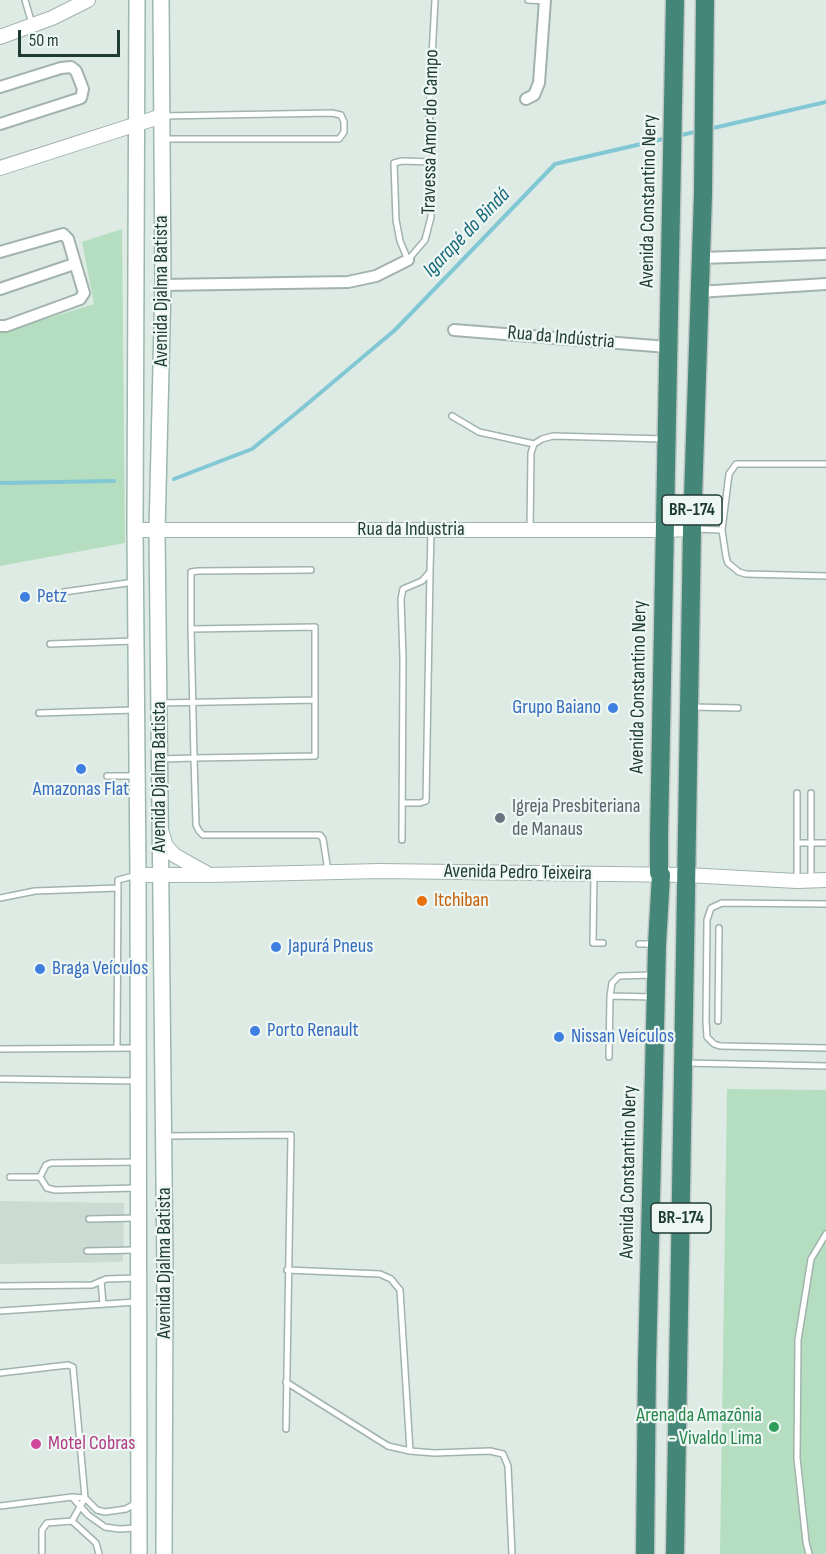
<!DOCTYPE html>
<html>
<head>
<meta charset="utf-8">
<style>
  body { margin:0 }
  #map { position:relative; width:826px; height:1554px; overflow:hidden; background:#deebe5; font-family:"Sofia Sans Condensed",sans-serif }
  canvas { display:block }
  .scale { position:absolute; left:18px; top:30px; width:102px; height:27px; box-sizing:border-box; border:3px solid #1e3b34; border-top:0; padding-left:8px; font-size:18px; line-height:21px; white-space:nowrap; color:#1e3b34; -webkit-text-stroke:4px #eef7f3; paint-order:stroke }
</style>
</head>
<body>
<div id="map">
<canvas width="826" height="1554"></canvas>
<div class="scale">50 m</div>
</div>
<script>
const ctx = document.querySelector('canvas').getContext('2d');
ctx.lineJoin = 'round';
function fillPath(path, color) {
  ctx.fillStyle = color;
  ctx.fill(path, 'evenodd');
}
function shape(rows) {
  const path = new Path2D();
  for (const r of rows) {
    path.moveTo(r[0], r[1]);
    for (let i = 2; i < r.length; i += 2) path.lineTo(r[i], r[i + 1]);
  }
  return path;
}
function strokePath(path, color, width, dash) {
  ctx.strokeStyle = color;
  ctx.lineWidth = width;
  ctx.lineCap = dash ? 'butt' : 'round';
  ctx.setLineDash(dash || []);
  ctx.stroke(path);
}
function label(font, color, halo, rows, align = 'center') {
  ctx.font = font + ' "Sofia Sans Condensed",sans-serif';
  ctx.lineWidth = 4.5;
  ctx.setLineDash([]);
  ctx.textBaseline = 'middle';
  ctx.strokeStyle = halo;
  ctx.fillStyle = color;
  for (const [text, x, y, turn = 0] of rows) {
    ctx.save();
    ctx.translate(x, y);
    ctx.rotate((+turn || 0) * Math.PI / 180);
    ctx.textAlign = isNaN(turn) ? turn : align;
    if (halo) ctx.strokeText(text, 0, 0);
    ctx.fillText(text, 0, 0);
    ctx.restore();
  }
}
fillPath(shape([
  [0,1201,124,1203,123,1262,0,1264]
]), '#ccdad4');
fillPath(shape([
  [122,229,125,543,0,566,0,333,94,304,82,242],
  [727,1089,826,1090,826,1554,720,1554]
]), '#b5dec0');
strokePath(shape([
  [709,129,826,102],
  [677,136,699,131],
  [174,479,252,449,300,410,395,330,555,164,667,138],
  [0,483,114,481]
]), '#82c7d4', 4);
const service = shape([
  [25,0,32,24],
  [528,0,545,1],
  [162,116,332,113,341,115,344,122,344,132,339,139,163,139],
  [433,162,402,161,394,163,396,220,400,241,408,260,425,240,431,217,433,162,429,113,435,0],
  [452,416,479,432,534,444],
  [826,464,736,464,729,474,722,530,726,557,728,563,739,572,746,574,826,576],
  [694,529,722,530],
  [530,530,531,453,534,444,542,439,553,436,664,439],
  [64,592,134,582],
  [315,627,315,756,194,758,191,629,315,627],
  [191,629,191,572,198,571,311,570],
  [50,644,134,641],
  [161,703,315,700],
  [692,707,738,708],
  [39,713,134,710],
  [161,759,194,758,196,825,199,831,203,835,320,835,323,839,328,871],
  [107,776,136,776],
  [797,793,797,879],
  [811,793,811,878],
  [402,803,420,803,426,801,430,572],
  [402,840,403,658,401,599,403,589,422,581,430,572,431,531],
  [797,843,826,843],
  [594,874,593,943,603,943],
  [0,898,35,891,118,888],
  [826,904,722,903,711,908,707,920,706,1021,707,1037,714,1044,720,1046,826,1048],
  [639,944,655,944],
  [610,996,612,983,619,976,654,975],
  [718,1021,719,928],
  [117,1048,118,880,137,875],
  [0,1049,137,1048],
  [609,1057,610,996,654,997],
  [685,1063,826,1066],
  [0,1079,137,1081],
  [165,1136,291,1135,286,1429],
  [10,1177,40,1177],
  [40,1177,46,1165,51,1163,138,1162],
  [40,1177,47,1188,55,1190,137,1188],
  [89,1219,137,1218],
  [87,1251,136,1250],
  [287,1270,380,1274,391,1279,400,1290,410,1451,434,1453,490,1451,503,1454,508,1466,512,1554],
  [101,1281,103,1304],
  [0,1286,92,1285,106,1279,137,1278],
  [0,1311,136,1302],
  [0,1373,68,1365,73,1367,85,1498,72,1521,96,1543,99,1554],
  [286,1382,388,1446,410,1451],
  [72,1497,88,1515,105,1527,119,1529,137,1528],
  [0,1506,72,1497,85,1498,97,1510,105,1512,126,1509,138,1502],
  [42,1552,42,1530,47,1523,72,1521],
  [809,1554,806,1542,797,1458,798,1340,811,1259,826,1234]
]);
const minor = shape([
  [0,87,61,68,71,67,76,71,83,89,81,98,0,124],
  [526,99,534,95,539,83,545,0],
  [0,252,63,234,68,239,84,293,80,299,6,326,0,326],
  [700,258,826,254],
  [163,285,348,282,376,276,408,260],
  [0,289,74,264],
  [698,292,826,284],
  [454,330,668,347]
]);
const tertiary = shape([
  [0,37,52,18,88,0],
  [0,168,162,116],
  [135,530,664,530,692,529],
  [162,833,166,846,174,855,208,874],
  [138,875,210,875,380,871,686,875,797,881,826,880]
]);
const secondary = shape([
  [137,0,135,530,138,875,139,1554],
  [161,0,163,285,157,531,165,1270,164,1554]
]);
const trunk = shape([
  [645,1554,647,1365,657,945,661,875,659,873,659,836,675,0],
  [675,1554,692,529,703,194,705,0]
]);
strokePath(service, '#a1b3ac', 8);
strokePath(minor, '#a1b3ac', 14);
strokePath(tertiary, '#a1b3ac', 16);
strokePath(secondary, '#9cb7ad', 18);
strokePath(trunk, '#c0c8c6', 21);
strokePath(service, '#fff', 5);
strokePath(minor, '#fff', 10);
strokePath(tertiary, '#fff', 14);
strokePath(secondary, '#fff', 15);
strokePath(trunk, '#448677', 18);
for (const [x, y, r, color] of [
  [25,597,6,"#3f7fe0"],
  [613,708,6,"#3f7fe0"],
  [81,769,6,"#3f7fe0"],
  [500,818,6,"#6b7280"],
  [422,901,6,"#e8710a"],
  [276,947,6,"#3f7fe0"],
  [40,969,6,"#3f7fe0"],
  [255,1031,6,"#3f7fe0"],
  [559,1037,6,"#3f7fe0"],
  [774,1427,6,"#2e9e5b"],
  [36,1444,6,"#d1479c"]
]) {
  const dot = new Path2D();
  dot.arc(x, y, r, 0, 2 * Math.PI);
  ctx.fillStyle = color;
  ctx.fill(dot);
  strokePath(dot, '#eef7f3', 2);
}
for (const [x, y, w] of [
  [692,510,60],
  [681,1218,60]
]) {
  const box = new Path2D();
  box.roundRect(x - w / 2, y - 15, w, 30, 4.5);
  ctx.fillStyle = '#eef7f3';
  ctx.fill(box);
  strokePath(box, '#1e3b34', 1.5);
}
label('bold 18px', '#1e3b34', null, [
  ["BR-174",692,510],
  ["BR-174",681,1218]
]);
label('20px', '#1e3b34', '#eef7f3', [
  ["Travessa Amor do Campo",431,132,-89],
  ["Avenida Constantino Nery",649,201,-89],
  ["Avenida Djalma Batista",162,291,-90],
  ["Rua da Indústria",561,338,5],
  ["Rua da Industria",411,530],
  ["Avenida Constantino Nery",639,687,-89],
  ["Avenida Djalma Batista",160,777,-90],
  ["Avenida Pedro Teixeira",518,873,1],
  ["Avenida Constantino Nery",629,1172,-89],
  ["Avenida Djalma Batista",165,1263,-90]
]);
label('20px', '#366cbe', '#eef7f3', [
  ["Petz",37,597],
  ["Grupo Baiano",601,708,"right"],
  ["Amazonas Flat",81,790,"center"],
  ["Japurá Pneus",288,947],
  ["Braga Veículos",52,969],
  ["Porto Renault",267,1031],
  ["Nissan Veículos",571,1037]
], 'left');
label('20px', '#5b616d', '#eef7f3', [
  ["Igreja Presbiteriana",512,807],
  ["de Manaus",512,830]
], 'left');
label('20px', '#c56008', '#eef7f3', [
  ["Itchiban",434,901]
], 'left');
label('20px', '#27864d', '#eef7f3', [
  ["Arena da Amazônia",762,1416],
  ["- Vivaldo Lima",762,1439]
], 'right');
label('20px', '#b23c85', '#eef7f3', [
  ["Motel Cobras",48,1444]
], 'left');
label('italic 21px', '#16687a', '#eef7f3', [
  ["Igarapé do Bindá",467,233,-46]
]);
</script>
</body>
</html>
